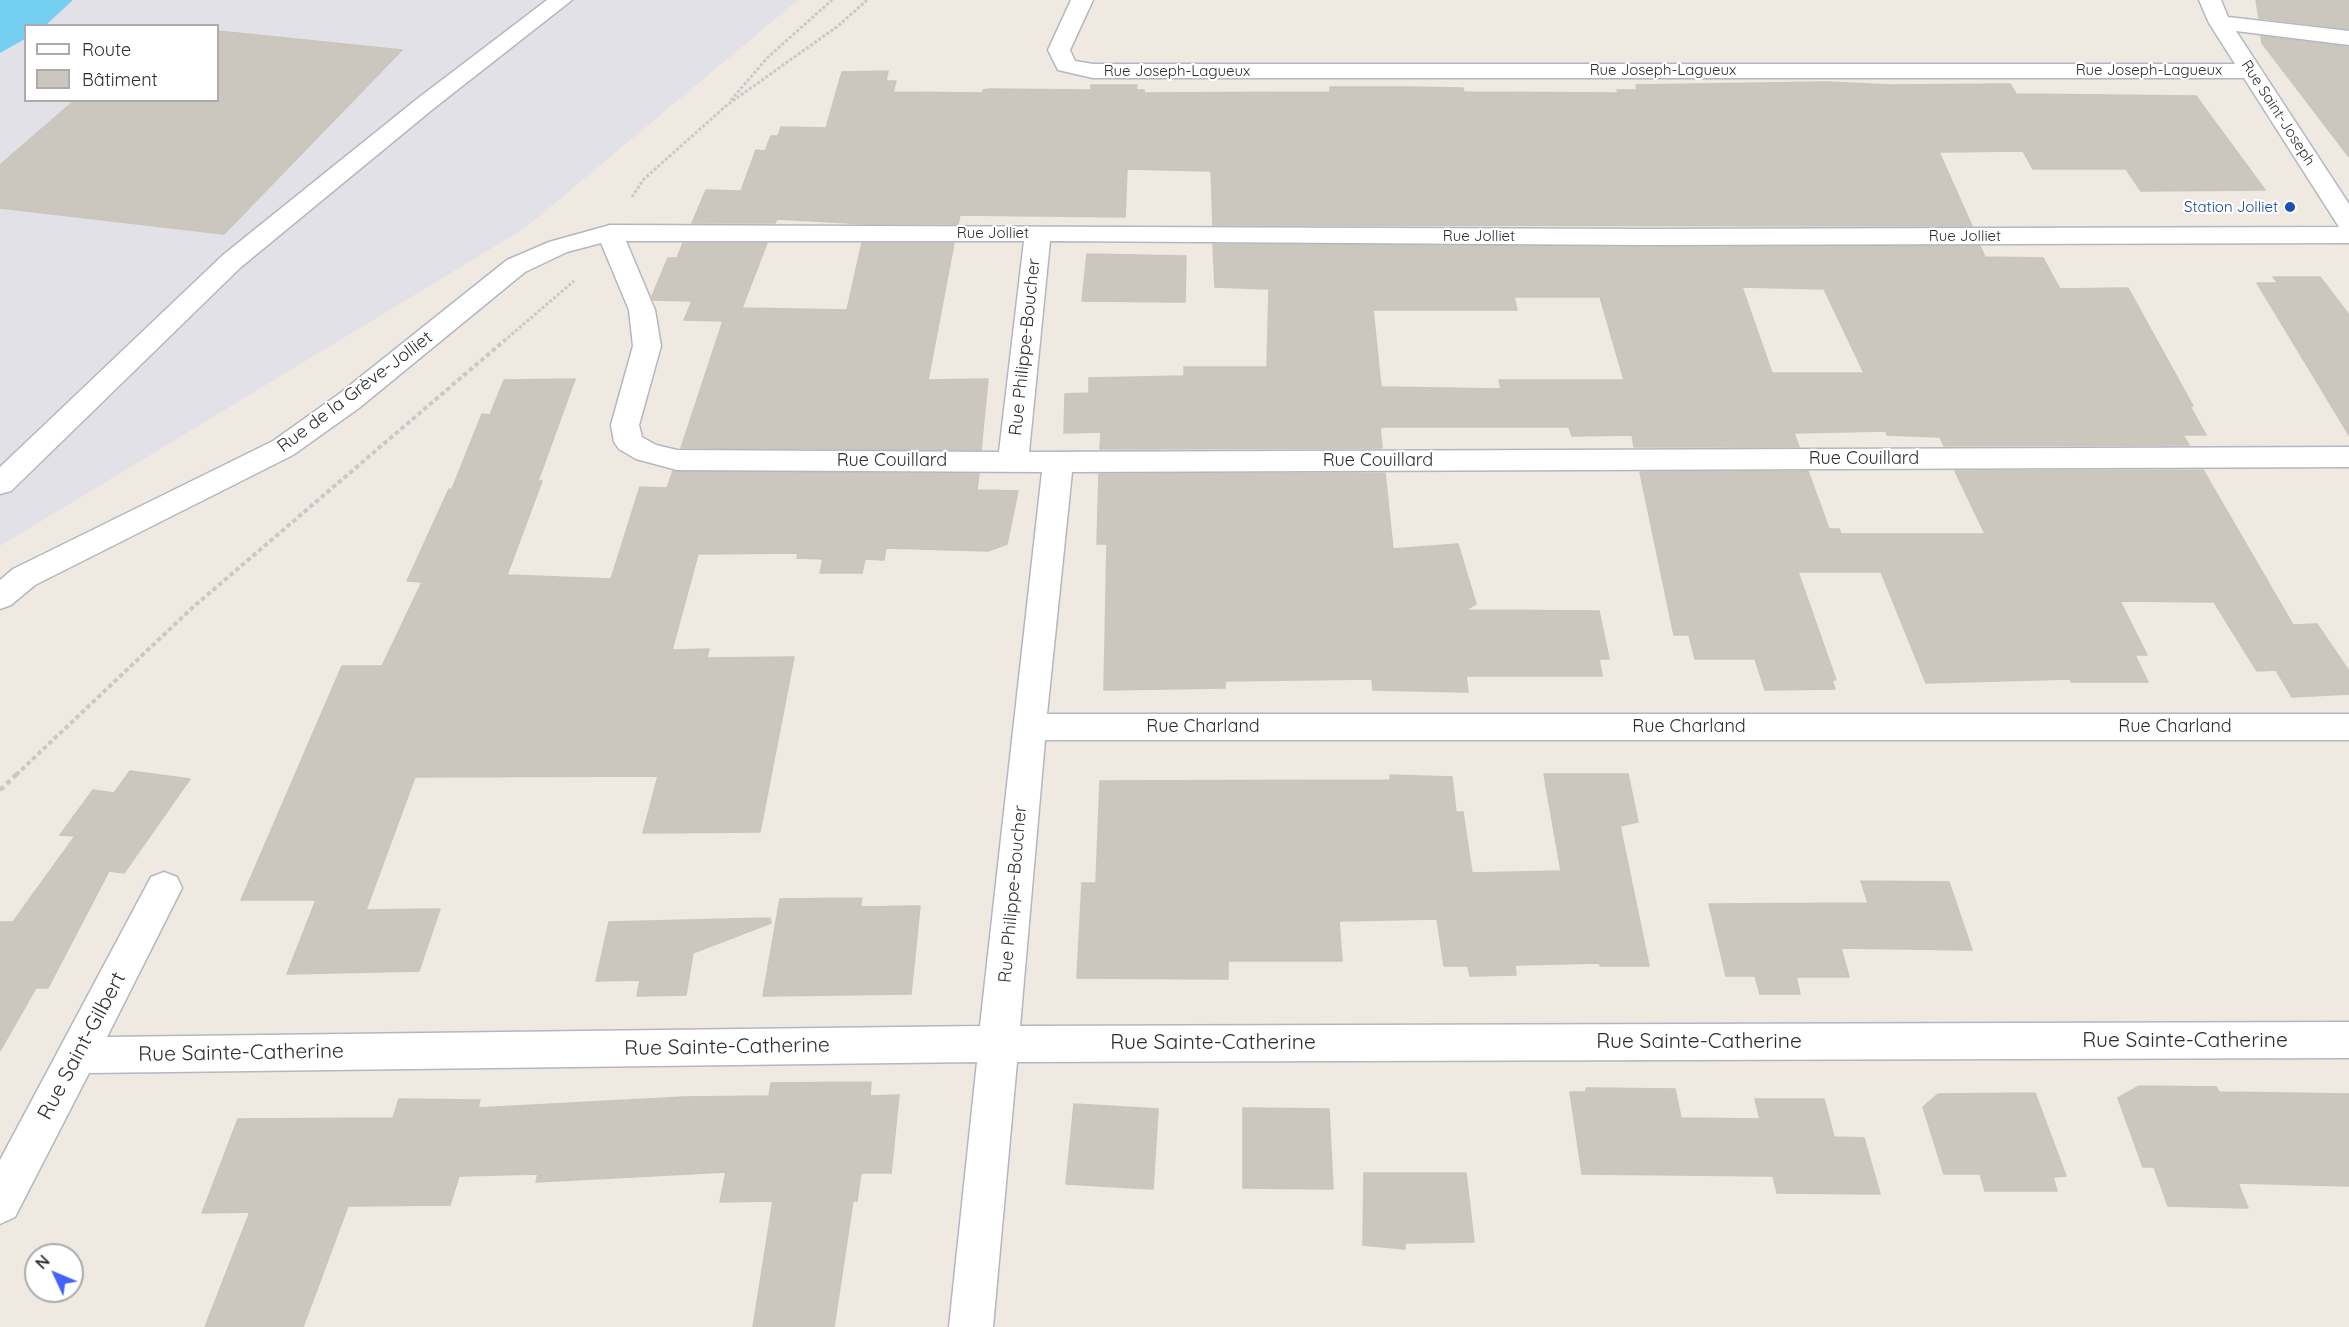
<!DOCTYPE html>
<html>
<head>
<meta charset="utf-8">
<style>
  body { margin:0 }
  #map { position:relative; width:2349px; height:1327px; overflow:hidden; background:#efe9e1; font-family:Quicksand,sans-serif }
  canvas { display:block }
  .legend { position:absolute; left:24px; top:24px; width:195px; height:78px; box-sizing:border-box; background:#fff; border:2px solid #ababab; margin:0; padding:8px 10px; list-style:none; font-size:18px; color:#2e2e2e }
  .legend li { display:flex; align-items:center; gap:12px; height:30px }
  .legend b { width:30px; border:2px solid #ababab }
  .north { position:absolute; left:24px; top:1243px; width:60px; height:60px; box-sizing:border-box; background:#fff; border:2px solid #ababab; border-radius:50%; rotate:314deg; font-size:16px; font-weight:700; line-height:24px; text-align:center; color:#2e2e2e }
  .north::after { content:''; display:block; margin:auto; width:21px; height:27px; background:#4264fb; clip-path:polygon(50% 0,100% 100%,50% 72%,0 100%) }
</style>
</head>
<body>
<div id="map">
<canvas width="2349" height="1327"></canvas>
<ul class="legend">
<li><b style="height:8px;background:#fff"></b>Route</li>
<li><b style="height:16px;background:#cbc7bf"></b>Bâtiment</li>
</ul>
<div class="north">N</div>
</div>
<script>
const ctx = document.querySelector('canvas').getContext('2d');
ctx.lineJoin = 'round';
function fillPath(path, color) {
  ctx.fillStyle = color;
  ctx.fill(path, 'evenodd');
}
function shape(rows) {
  const path = new Path2D();
  for (const r of rows) {
    path.moveTo(r[0], r[1]);
    for (let i = 2; i < r.length; i += 2) path.lineTo(r[i], r[i + 1]);
  }
  return path;
}
function strokePath(path, color, width, dash) {
  ctx.strokeStyle = color;
  ctx.lineWidth = width;
  ctx.lineCap = dash ? 'butt' : 'round';
  ctx.setLineDash(dash || []);
  ctx.stroke(path);
}
function label(font, color, halo, rows, align = 'center') {
  ctx.font = font + ' Quicksand,sans-serif';
  ctx.lineWidth = 4.5;
  ctx.setLineDash([]);
  ctx.textBaseline = 'middle';
  ctx.strokeStyle = halo;
  ctx.fillStyle = color;
  for (const [text, x, y, turn = 0] of rows) {
    ctx.save();
    ctx.translate(x, y);
    ctx.rotate((+turn || 0) * Math.PI / 180);
    ctx.textAlign = isNaN(turn) ? turn : align;
    if (halo) ctx.strokeText(text, 0, 0);
    ctx.fillText(text, 0, 0);
    ctx.restore();
  }
}
fillPath(shape([
  [73,0,798,0,525,228,0,546,0,53,25,39,26,100,218,100,218,26,46,25]
]), '#e3e1e8');
fillPath(shape([
  [0,0,73,0,46,25,26,26,25,39,0,53]
]), '#75cff0');
const building = shape([
  [2256,0,2349,0,2349,29,2259,18,2256,0],
  [218,31,402,50,224,234,0,208,0,165,75,100,218,100,218,31],
  [2261,36,2349,47,2349,157,2262,43,2261,36],
  [888,71,886,81,896,81,893,92,983,93,983,90,989,89,1087,90,1091,90,1091,85,1137,85,1136,90,1144,90,1144,93,1330,92,1330,87,1409,87,1463,88,1464,92,1618,93,1617,90,1637,90,1636,85,1825,82,1891,85,2010,84,2016,94,2196,96,2265,190,2141,191,2126,169,2033,169,2023,151,1939,152,1972,226,1213,225,1211,171,1127,169,1125,217,960,215,958,224,867,224,777,219,775,223,692,223,706,190,741,191,756,150,765,151,771,136,778,136,781,127,826,128,842,72,888,71],
  [683,243,767,243,742,308,847,310,862,243,954,243,928,380,988,379,981,450,681,448,723,321,684,320,692,301,653,300,652,296,668,258,677,258,683,243],
  [1213,244,1980,246,1985,257,2043,258,2060,289,2128,288,2193,406,2190,406,2206,435,2183,435,2189,445,1944,446,1940,437,1887,435,1886,431,1794,433,1799,447,1634,447,1632,435,1572,436,1569,427,1384,427,1380,428,1382,448,1100,449,1101,432,1064,433,1065,394,1089,393,1089,378,1184,376,1184,367,1267,367,1269,289,1215,287,1213,244],
  [1742,287,1824,289,1864,373,1772,373,1742,287],
  [1514,297,1600,297,1624,380,1499,380,1501,389,1381,387,1373,310,1517,310,1514,297],
  [1087,254,1186,256,1185,302,1082,301,1087,254],
  [2273,277,2320,277,2349,315,2349,435,2257,283,2278,283,2273,277],
  [575,379,538,481,542,481,507,575,611,579,640,487,667,488,673,471,979,474,977,490,1018,491,1007,544,988,551,886,548,884,560,865,559,862,573,820,573,823,559,797,558,798,553,698,554,672,650,709,649,707,658,794,657,760,832,643,833,658,776,415,777,366,910,440,909,419,971,287,974,316,900,241,900,342,666,382,666,422,582,407,581,449,489,452,489,482,414,490,415,504,380,575,379],
  [2203,470,2293,625,2317,624,2349,671,2349,694,2292,697,2276,670,2257,671,2214,602,2120,601,2147,655,2135,655,2148,682,2071,682,2070,679,1926,683,1881,572,1798,572,1836,680,1832,680,1835,689,1765,690,1755,659,1695,659,1689,635,1674,635,1640,472,1808,471,1829,529,1839,529,1841,534,1985,534,1955,471,2203,470],
  [1385,473,1393,549,1458,544,1476,604,1465,610,1599,611,1609,659,1599,659,1602,676,1466,676,1468,692,1373,690,1372,679,1225,681,1225,688,1104,690,1107,544,1097,544,1099,474,1385,473],
  [130,771,190,779,124,873,109,871,48,988,36,988,0,1051,0,922,13,922,75,836,60,835,93,790,114,793,130,771],
  [1544,774,1628,774,1638,822,1620,826,1649,966,1600,966,1600,963,1515,965,1516,975,1470,976,1468,966,1444,966,1437,919,1339,921,1342,961,1228,961,1228,979,1077,978,1082,883,1096,883,1100,781,1390,780,1390,775,1452,777,1456,812,1463,812,1472,873,1561,871,1544,774],
  [1861,881,1949,882,1972,950,1841,948,1849,977,1796,977,1800,994,1760,994,1755,976,1726,976,1709,904,1868,903,1861,881],
  [862,898,860,907,920,906,911,994,763,996,780,899,862,898],
  [770,918,771,923,693,953,686,995,637,996,640,980,596,981,609,922,770,918],
  [871,1082,870,1096,899,1095,891,1173,861,1173,857,1201,853,1201,834,1327,753,1327,773,1201,720,1202,726,1172,536,1182,538,1174,459,1176,450,1205,348,1206,303,1327,205,1327,250,1212,202,1213,238,1119,393,1118,399,1099,480,1100,478,1108,684,1097,769,1096,771,1083,871,1082],
  [2139,1086,2216,1087,2219,1092,2349,1094,2349,1186,2238,1183,2248,1208,2168,1206,2154,1167,2143,1167,2118,1098,2139,1086],
  [1586,1088,1675,1089,1681,1118,1760,1119,1755,1099,1824,1099,1834,1137,1864,1138,1880,1194,1777,1193,1773,1176,1582,1174,1570,1092,1586,1092,1586,1088],
  [2035,1093,2066,1176,2053,1177,2057,1191,1985,1191,1980,1174,1944,1174,1923,1107,1938,1094,2035,1093],
  [1074,1104,1158,1109,1153,1189,1066,1184,1074,1104],
  [1243,1108,1329,1109,1333,1189,1243,1188,1243,1108],
  [1364,1173,1466,1173,1474,1242,1405,1243,1405,1249,1363,1245,1364,1173]
]);
fillPath(building, '#cbc7bf');
strokePath(building, '#cbc5ba', 1.5);
const minor = shape([
  [547,0,572,0,433,109,241,267,11,491,0,494,0,467,223,255,417,99,547,0],
  [1071,0,1093,0,1070,50,1075,61,1093,64,2235,64,2209,23,2199,0,2221,0,2228,17,2349,31,2349,45,2236,31,2349,204,2349,243,1646,245,1050,241,1029,452,2349,447,2349,467,1072,472,1047,714,2349,714,2349,740,1045,740,1020,1026,2349,1022,2349,1058,1017,1062,993,1327,949,1327,977,1062,89,1073,15,1217,0,1224,0,1160,151,877,164,872,177,877,182,888,107,1037,980,1026,1042,472,677,470,636,459,619,449,614,442,611,425,633,346,629,310,601,243,567,252,525,272,359,408,293,455,35,585,11,605,0,609,0,580,13,569,273,441,339,394,507,260,549,242,610,225,1646,229,2339,227,2244,78,1093,78,1058,70,1048,50,1071,0],
  [626,241,1024,241,999,452,677,450,656,445,642,437,639,425,661,346,655,310,626,241]
]);
strokePath(minor, '#b4b7c1', 3);
strokePath(shape([
  [731,100,768,57,832,0],
  [632,197,644,179,727,105,838,26,867,0],
  [504,341,574,281]
]), '#c9c9c9', 3, [3, 2]);
strokePath(shape([
  [16,775,192,608,505,340]
]), '#c9c9c9', 4, [4.5, 3]);
strokePath(shape([
  [0,790,17,774]
]), '#c9c9c9', 4.5, [5, 4]);
fillPath(minor, '#fff');
for (const [x, y, r, color] of [
  [2290,207,6,"#1a4fb4"]
]) {
  const dot = new Path2D();
  dot.arc(x, y, r, 0, 2 * Math.PI);
  ctx.fillStyle = color;
  ctx.fill(dot);
  strokePath(dot, '#fff', 2);
}
label('15px', '#2e2e2e', '#fff', [
  ["Rue Joseph-Lagueux",1663,70],
  ["Rue Joseph-Lagueux",2149,70],
  ["Rue Joseph-Lagueux",1177,71],
  ["Rue Saint-Joseph",2278,113,57],
  ["Rue Jolliet",993,233],
  ["Rue Jolliet",1479,236],
  ["Rue Jolliet",1965,236]
]);
label('15px', '#164399', '#fff', [
  ["Station Jolliet",2278,207]
], 'right');
label('18px', '#2e2e2e', '#fff', [
  ["Rue Philippe-Boucher",1025,347,-84],
  ["Rue de la Grève-Jolliet",355,392,-37],
  ["Rue Couillard",1864,459],
  ["Rue Couillard",892,461],
  ["Rue Couillard",1378,461],
  ["Rue Charland",1203,727],
  ["Rue Charland",1689,727],
  ["Rue Charland",2175,727],
  ["Rue Philippe-Boucher",1013,894,-85]
]);
label('21px', '#2e2e2e', '#fff', [
  ["Rue Sainte-Catherine",2185,1041],
  ["Rue Sainte-Catherine",1699,1042],
  ["Rue Sainte-Catherine",1213,1043],
  ["Rue Saint-Gilbert",82,1046,-62],
  ["Rue Sainte-Catherine",727,1047,-1],
  ["Rue Sainte-Catherine",241,1053,-1]
]);
</script>
</body>
</html>
